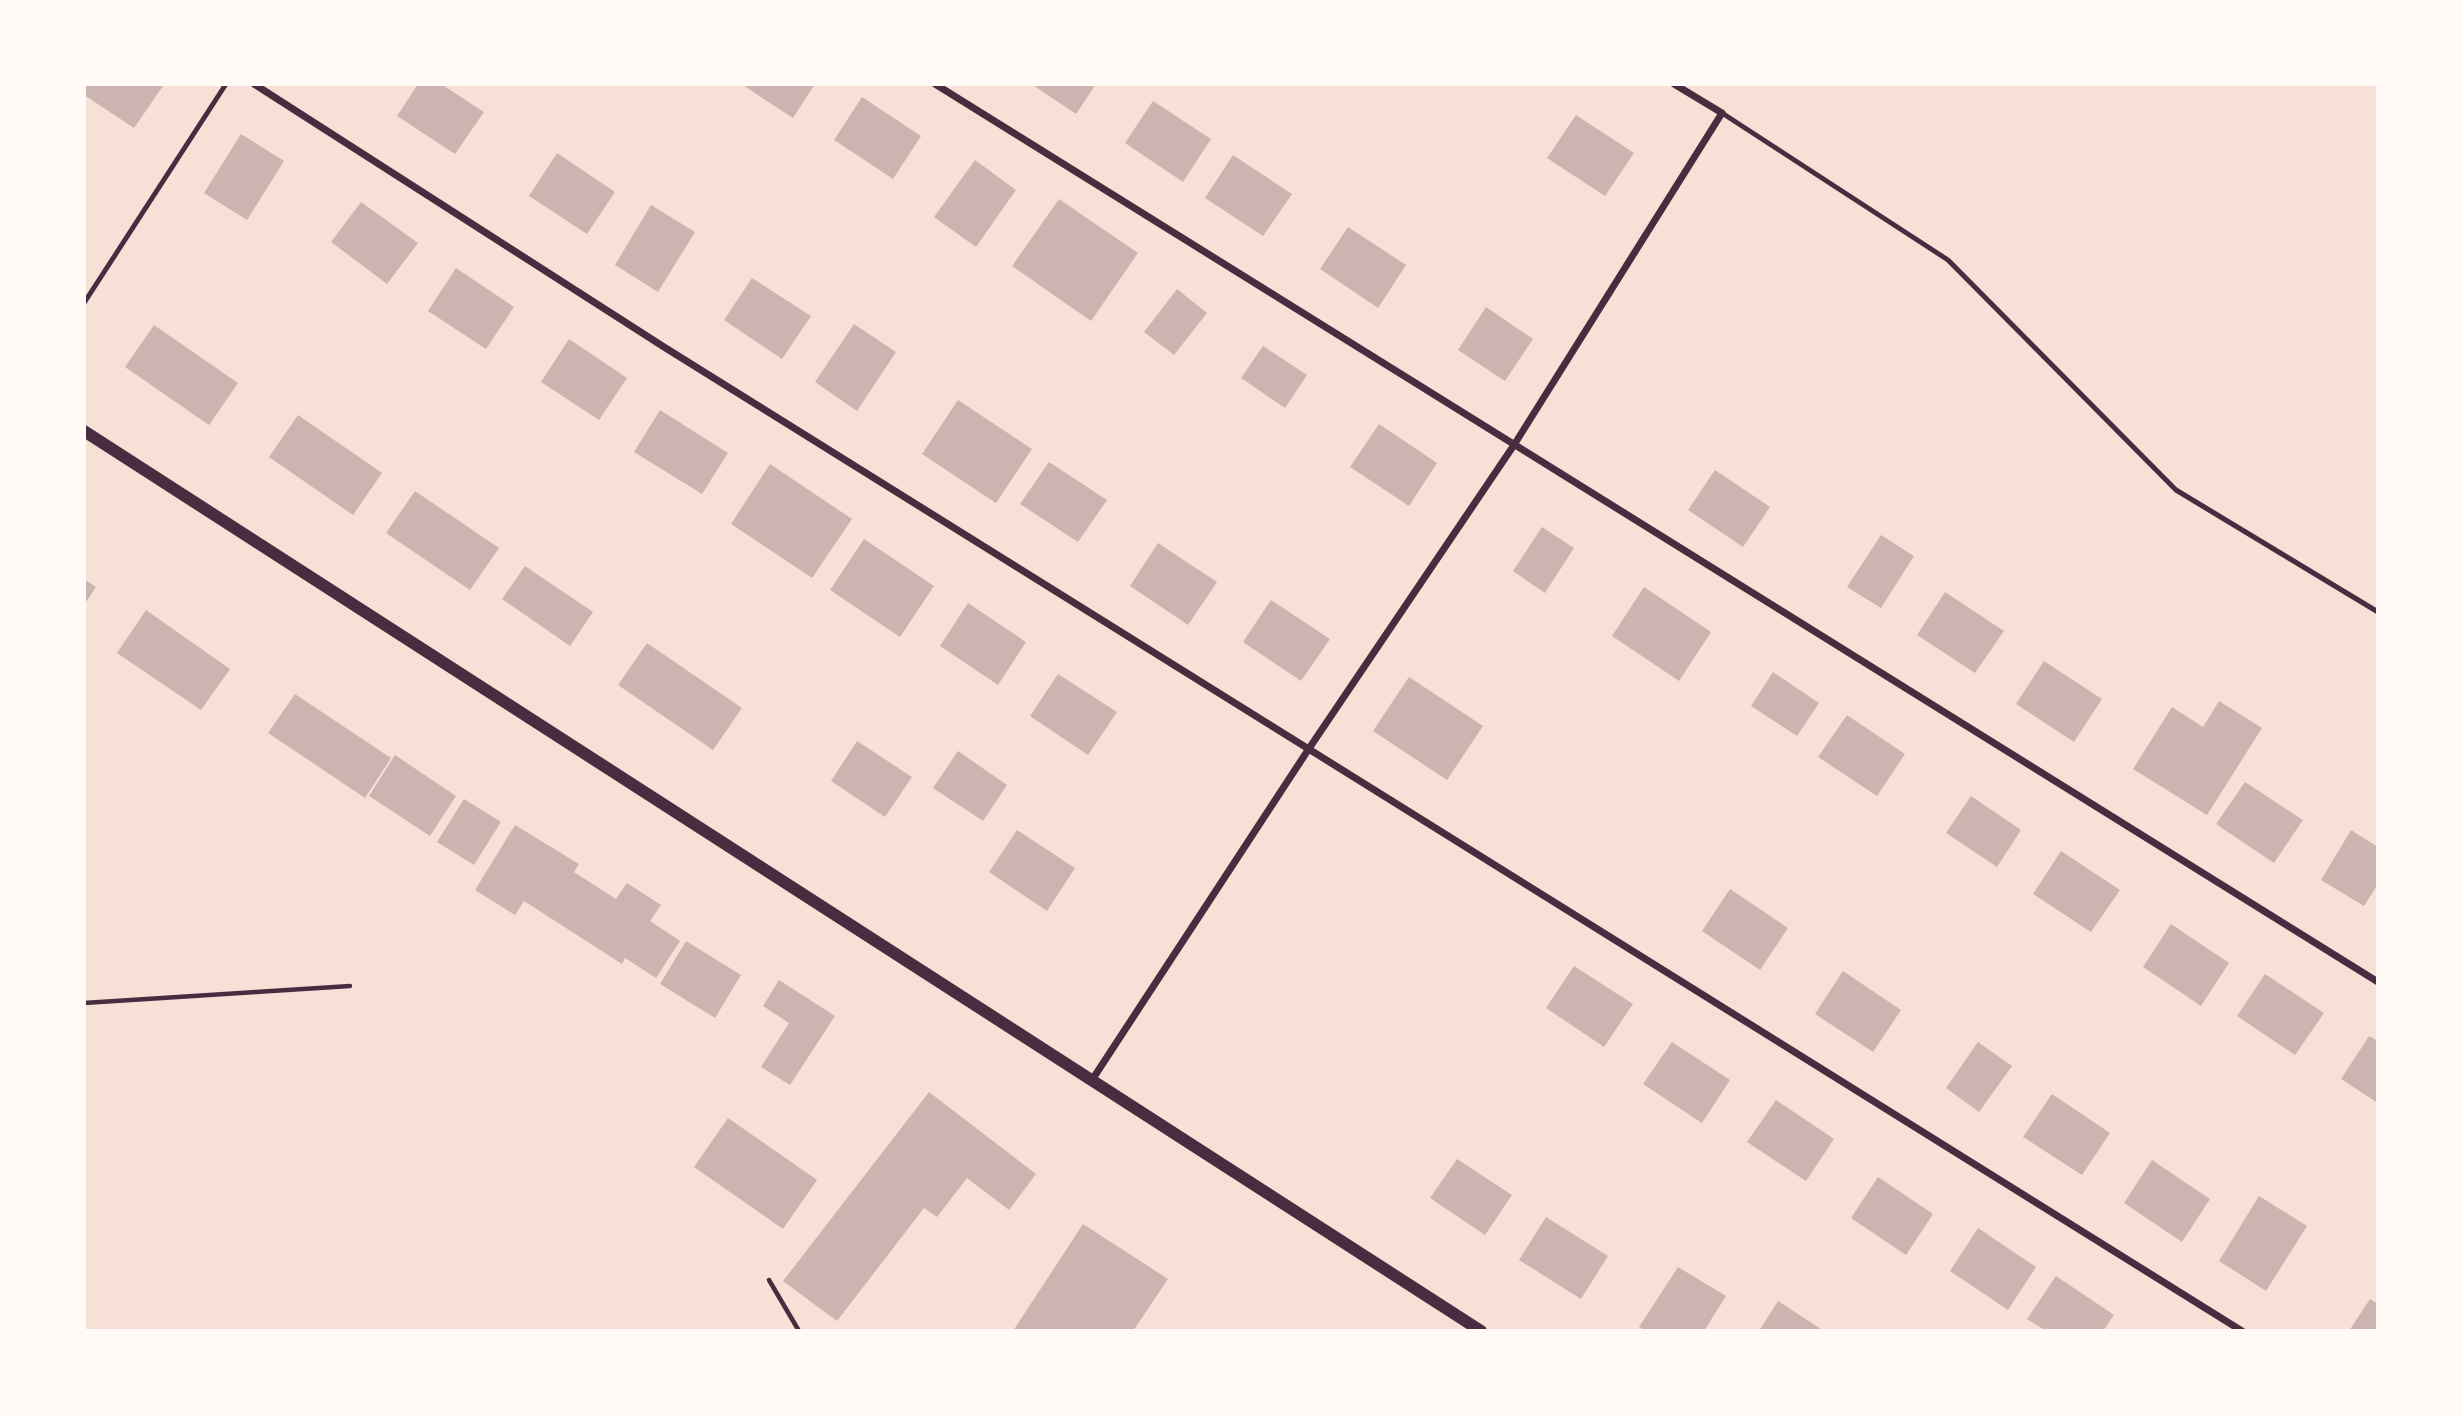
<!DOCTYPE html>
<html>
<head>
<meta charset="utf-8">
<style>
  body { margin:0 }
  #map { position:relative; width:2462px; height:1415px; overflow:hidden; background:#f7e1d7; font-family:"PT Sans",sans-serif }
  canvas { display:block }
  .frame { position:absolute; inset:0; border:86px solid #fffaf5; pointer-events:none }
</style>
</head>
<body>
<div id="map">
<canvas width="2462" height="1415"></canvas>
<div class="frame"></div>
</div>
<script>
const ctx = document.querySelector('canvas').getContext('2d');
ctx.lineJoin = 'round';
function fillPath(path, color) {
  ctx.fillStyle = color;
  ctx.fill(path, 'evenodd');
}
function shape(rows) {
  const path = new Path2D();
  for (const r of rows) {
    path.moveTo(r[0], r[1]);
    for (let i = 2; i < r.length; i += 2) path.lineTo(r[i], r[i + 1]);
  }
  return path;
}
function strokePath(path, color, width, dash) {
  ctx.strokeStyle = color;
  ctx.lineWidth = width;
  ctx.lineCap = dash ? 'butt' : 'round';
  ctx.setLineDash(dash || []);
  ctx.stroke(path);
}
fillPath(shape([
  [84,84,160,84,163,86,134,128,84,95],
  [418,84,441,84,484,112,455,154,397,116],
  [741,84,815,84,793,118],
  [1031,84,1096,84,1076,114],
  [862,97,921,136,893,179,834,140],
  [1153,101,1211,139,1183,182,1125,143],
  [1576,115,1634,153,1605,196,1547,158],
  [241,134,284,161,247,220,204,193],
  [557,153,615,192,587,234,529,196],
  [1233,155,1292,194,1263,236,1205,198],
  [975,160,1016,190,976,247,934,217],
  [1059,199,1138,253,1091,321,1012,266],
  [361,202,418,243,387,284,331,242],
  [651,205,695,232,658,292,615,265],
  [1348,227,1406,265,1378,308,1320,269],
  [456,268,514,307,486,349,428,311],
  [752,278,811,316,782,359,724,320],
  [1177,289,1207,313,1174,355,1144,332],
  [1486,307,1533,339,1505,381,1458,350],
  [854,324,896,352,857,411,815,382],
  [154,325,238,383,209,425,125,367],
  [569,339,627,378,599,420,541,382],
  [1263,346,1307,375,1285,408,1241,378],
  [958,400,1032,449,996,503,922,454],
  [660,410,728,453,702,494,634,452],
  [298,415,382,473,353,515,269,457],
  [1379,424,1437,463,1409,506,1350,467],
  [1049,462,1107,500,1078,542,1020,504],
  [770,464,852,519,812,578,731,524],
  [1715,470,1770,507,1743,547,1688,510],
  [415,491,499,548,470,590,386,533],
  [1542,527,1574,548,1545,593,1513,571],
  [1881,535,1914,556,1881,608,1847,587],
  [864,539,934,586,900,637,830,590],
  [1158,543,1217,582,1188,625,1130,586],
  [525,566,593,612,570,646,502,599],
  [84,579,96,587,84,605],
  [1644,587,1711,632,1679,681,1612,636],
  [1945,592,2004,631,1975,673,1917,635],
  [1271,600,1330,639,1301,681,1243,642],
  [968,603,1026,642,998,685,940,646],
  [146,610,230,669,201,710,117,653],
  [647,643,742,708,713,750,618,685],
  [2044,661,2102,699,2074,742,2016,704],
  [1773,672,1819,703,1797,736,1751,706],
  [1058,674,1117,712,1088,755,1030,716],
  [1409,677,1483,726,1447,780,1373,731],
  [295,694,391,758,365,798,268,733],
  [2219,701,2262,728,2207,815,2133,769,2172,707,2203,727],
  [1847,715,1905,754,1877,796,1818,757],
  [857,741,912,777,885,817,831,781],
  [958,751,1007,785,983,821,933,788],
  [395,755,456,796,430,836,369,796],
  [2245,782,2303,820,2274,863,2216,824],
  [1971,796,2021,830,1997,867,1946,833],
  [464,799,501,822,474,865,437,842],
  [515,825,579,864,574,872,616,899,627,883,661,905,650,921,680,941,656,978,625,958,622,964,524,901,515,915,475,890],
  [1017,830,1075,868,1047,911,989,872],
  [2351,830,2378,847,2378,884,2364,906,2321,880],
  [2061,851,2120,890,2091,932,2033,894],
  [1730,889,1788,928,1760,970,1702,931],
  [2171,924,2229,963,2201,1006,2143,967],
  [686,941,741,975,715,1018,660,984],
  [1574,966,1633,1004,1604,1047,1546,1008],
  [1843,971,1901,1010,1873,1052,1815,1014],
  [2265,974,2324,1013,2295,1055,2237,1016],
  [779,980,835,1016,790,1085,761,1067,789,1023,763,1006],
  [2369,1036,2378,1041,2378,1103,2341,1079],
  [1672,1042,1730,1080,1702,1123,1643,1084],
  [1978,1042,2012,1066,1979,1112,1946,1088],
  [929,1092,1036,1174,1009,1210,967,1178,937,1217,924,1208,837,1321,783,1281],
  [2052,1094,2110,1133,2082,1175,2023,1137],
  [1776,1100,1834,1139,1806,1181,1747,1142],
  [728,1118,817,1180,783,1229,694,1167],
  [1457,1159,1512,1195,1485,1235,1430,1198],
  [2152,1160,2210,1199,2182,1242,2124,1203],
  [1878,1177,1933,1214,1906,1255,1851,1218],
  [2259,1196,2307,1226,2266,1291,2219,1261],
  [1546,1217,1608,1256,1581,1299,1519,1260],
  [1083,1224,1168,1279,1133,1331,1013,1331],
  [1978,1228,2036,1267,2008,1310,1950,1271],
  [1678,1267,1726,1296,1704,1331,1645,1331,1639,1327],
  [2056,1276,2114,1315,2103,1331,2046,1331,2027,1319],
  [2370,1299,2378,1304,2378,1331,2349,1331],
  [1778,1301,1824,1331,1759,1331]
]), '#ccb4b1');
strokePath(shape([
  [84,1003,350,986],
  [769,1280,799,1331]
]), '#4a2c40', 4.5);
strokePath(shape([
  [1722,113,1948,260,2176,490,2378,612],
  [84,303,226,84]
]), '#4a2c40', 5);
strokePath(shape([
  [254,84,664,347,2242,1331],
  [935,84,2378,982],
  [1092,1080,1308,750,1514,445,1722,113,1674,84]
]), '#4a2c40', 7);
strokePath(shape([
  [84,431,1481,1331]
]), '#4a2c40', 12);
</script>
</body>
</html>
